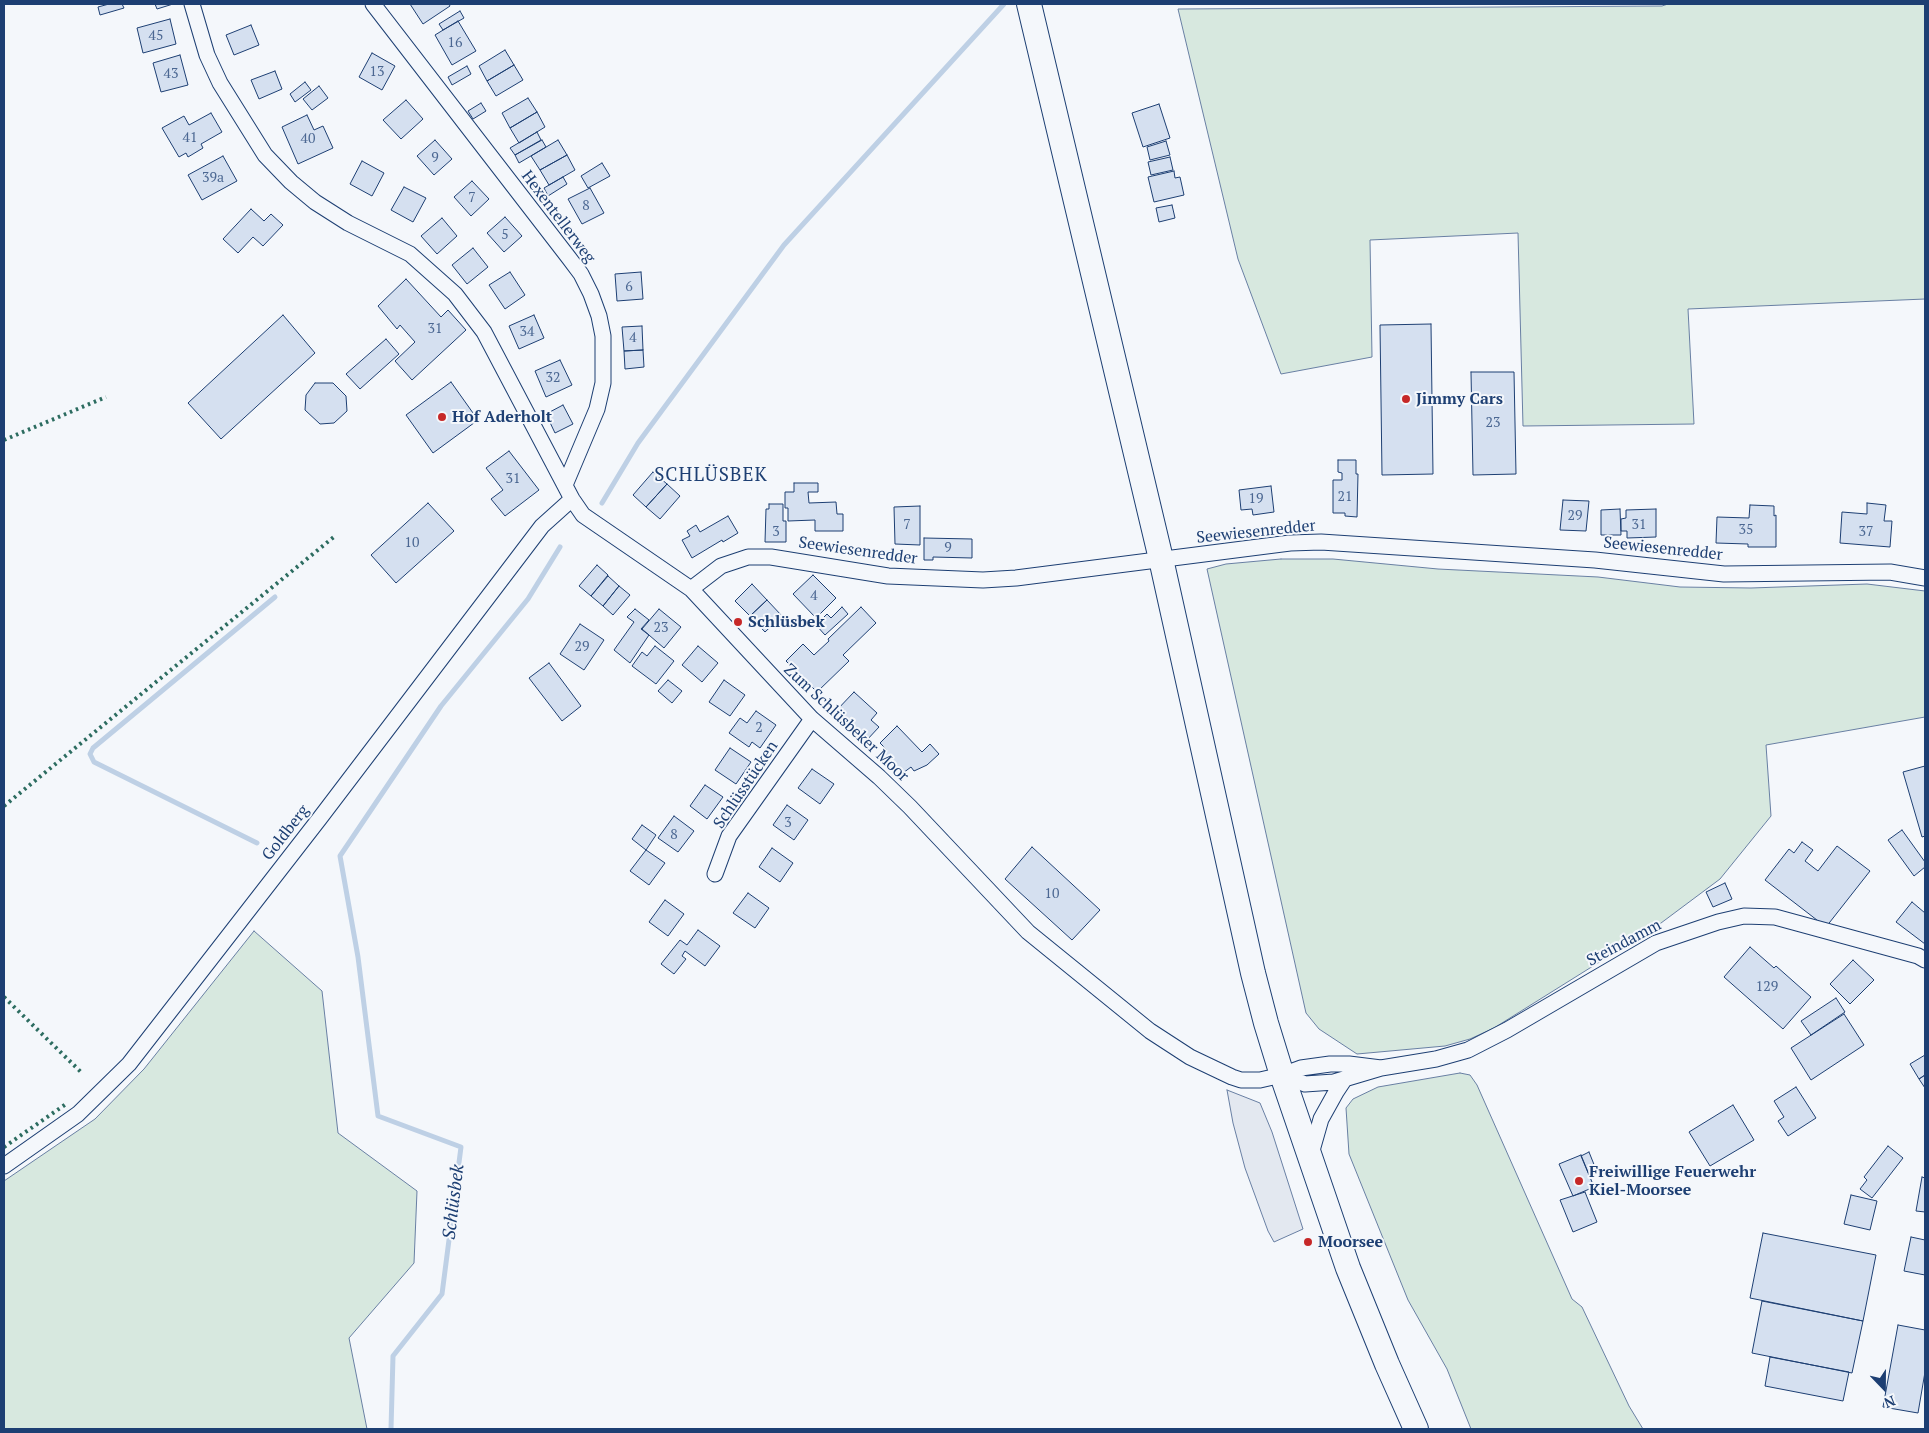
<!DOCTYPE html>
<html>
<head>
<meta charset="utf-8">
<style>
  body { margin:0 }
  #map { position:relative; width:1929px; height:1433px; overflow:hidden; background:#f4f7fb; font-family:"PT Serif",serif }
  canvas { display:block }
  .frame { position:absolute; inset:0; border:5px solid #1d3f73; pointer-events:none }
  .north { position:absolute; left:1859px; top:1363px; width:50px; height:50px; -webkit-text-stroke:4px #f4f7fb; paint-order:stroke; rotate:158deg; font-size:14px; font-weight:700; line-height:20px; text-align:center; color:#1d3f73 }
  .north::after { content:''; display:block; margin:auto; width:18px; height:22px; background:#1d3f73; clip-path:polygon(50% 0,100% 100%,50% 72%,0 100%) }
</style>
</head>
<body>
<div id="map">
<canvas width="1929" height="1433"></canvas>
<div class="frame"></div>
<div class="north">N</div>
</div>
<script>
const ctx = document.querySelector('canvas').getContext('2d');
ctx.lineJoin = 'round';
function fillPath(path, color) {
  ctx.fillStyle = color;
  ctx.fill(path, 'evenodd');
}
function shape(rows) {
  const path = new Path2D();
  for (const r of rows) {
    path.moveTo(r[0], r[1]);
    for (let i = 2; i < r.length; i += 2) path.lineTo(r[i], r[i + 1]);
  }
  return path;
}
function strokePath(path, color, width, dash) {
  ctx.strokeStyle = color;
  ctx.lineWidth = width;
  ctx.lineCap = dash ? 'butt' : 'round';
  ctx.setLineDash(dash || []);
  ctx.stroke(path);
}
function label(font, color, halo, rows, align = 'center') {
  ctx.font = font + ' "PT Serif",serif';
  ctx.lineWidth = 4;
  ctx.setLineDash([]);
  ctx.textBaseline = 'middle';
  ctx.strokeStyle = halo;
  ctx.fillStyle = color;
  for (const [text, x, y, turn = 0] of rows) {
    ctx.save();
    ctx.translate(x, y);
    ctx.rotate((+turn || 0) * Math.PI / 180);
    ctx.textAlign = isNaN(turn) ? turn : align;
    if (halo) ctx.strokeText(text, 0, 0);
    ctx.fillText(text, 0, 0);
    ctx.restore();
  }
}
const green = shape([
  [1668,4,1925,4,1925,299,1688,309,1694,424,1523,426,1518,233,1370,240,1372,357,1281,374,1238,259,1178,9,1662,6,1668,4],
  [1281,559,1333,559,1438,569,1598,577,1680,587,1751,588,1867,584,1925,591,1925,717,1766,745,1771,816,1720,879,1657,926,1494,1028,1470,1039,1445,1046,1357,1054,1319,1029,1306,1013,1207,569,1226,564,1281,559],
  [254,931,322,991,338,1133,417,1191,414,1263,349,1338,367,1429,4,1429,4,1181,95,1119,144,1069,254,931],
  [1460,1073,1470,1075,1477,1085,1572,1299,1582,1307,1629,1406,1643,1429,1471,1429,1447,1369,1408,1300,1349,1154,1346,1108,1353,1099,1378,1087,1460,1073]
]);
fillPath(green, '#d7e8df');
strokePath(green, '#687fa3', 1);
const parking = shape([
  [1227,1090,1260,1103,1272,1132,1303,1229,1274,1242,1268,1231,1245,1168,1233,1123,1227,1090]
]);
fillPath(parking, '#e3e8f0');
strokePath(parking, '#687fa3', 1);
strokePath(shape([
  [602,503,638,443,784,245,1004,4],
  [257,843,94,762,90,754,93,748,275,597],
  [391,1429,393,1356,442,1294,461,1147,378,1116,358,957,340,856,441,706,528,599,560,547]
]), '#bed0e5', 5);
const building = shape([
  [109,4,122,4,124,8,100,15,98,7,109,4],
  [155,4,173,4,157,9,155,4],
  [410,4,449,4,450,6,423,24,410,4],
  [460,11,464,18,443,30,439,24,460,11],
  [170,19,176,44,143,53,137,28,170,19],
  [458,21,476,51,452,65,435,35,458,21],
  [251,25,259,45,234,55,226,35,251,25],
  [505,50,514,65,487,81,479,66,505,50],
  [372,53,395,66,382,90,359,77,372,53],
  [180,55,188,85,161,92,153,63,180,55],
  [514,65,523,80,496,96,487,81,514,65],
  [467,66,471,74,452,85,448,77,467,66],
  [275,71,282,89,259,99,251,80,275,71],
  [305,82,311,90,295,102,290,94,305,82],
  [319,86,328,98,312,110,303,99,319,86],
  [528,98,537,112,510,128,502,113,528,98],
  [406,100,423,119,401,139,383,120,406,100],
  [481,103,486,111,473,119,468,111,481,103],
  [1159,104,1170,138,1143,147,1132,113,1159,104],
  [537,112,545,127,519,143,510,128,537,112],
  [211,113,222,132,201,144,203,148,188,157,186,153,179,157,162,128,184,116,189,125,211,113],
  [307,115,314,130,323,126,333,148,298,164,282,127,307,115],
  [537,132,541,140,515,155,510,148,537,132],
  [435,140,452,159,434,175,417,156,435,140],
  [542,140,546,147,519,163,515,155,542,140],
  [558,140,567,155,540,170,531,156,558,140],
  [1166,141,1170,155,1150,160,1147,147,1166,141],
  [567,155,575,170,549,185,540,170,567,155],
  [223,156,237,181,202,200,188,175,223,156],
  [1170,157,1173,170,1151,175,1148,162,1170,157],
  [362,161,384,173,372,196,350,184,362,161],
  [602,163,610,176,588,188,581,176,602,163],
  [1174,171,1175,178,1180,177,1184,195,1154,202,1148,177,1174,171],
  [563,177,567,184,548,196,544,188,563,177],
  [472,181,489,199,471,216,454,197,472,181],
  [404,187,426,198,413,222,391,210,404,187],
  [590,188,604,213,582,224,568,199,590,188],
  [1172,205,1175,218,1159,222,1156,208,1172,205],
  [251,209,264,221,271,214,283,225,263,246,253,237,238,253,223,239,251,209],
  [505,217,522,236,504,252,487,233,505,217],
  [442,218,457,236,437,254,421,236,442,218],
  [473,248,488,267,467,284,452,265,473,248],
  [510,272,525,295,505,309,489,285,510,272],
  [641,272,643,299,617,301,615,274,641,272],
  [406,279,441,317,448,310,466,330,412,380,395,361,415,342,400,325,397,329,378,306,406,279],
  [283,315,315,353,221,439,188,403,283,315],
  [534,315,544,338,519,349,509,326,534,315],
  [1431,324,1433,474,1382,475,1380,325,1431,324],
  [642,326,643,350,624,351,622,327,642,326],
  [386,339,399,354,360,389,346,374,386,339],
  [643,350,644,367,625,369,624,351,643,350],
  [560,360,572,385,546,397,535,371,560,360],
  [1471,372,1514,372,1516,474,1473,475,1471,372],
  [451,382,478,420,433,453,406,415,451,382],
  [315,383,333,383,346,396,347,411,334,423,320,424,305,410,306,395,315,383],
  [563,405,573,424,555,433,546,414,563,405],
  [509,451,539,490,505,516,491,499,503,490,486,468,509,451],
  [1338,460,1356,460,1356,474,1358,474,1357,517,1345,516,1345,513,1333,513,1333,480,1342,480,1342,473,1338,472,1338,460],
  [653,472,667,484,646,507,633,495,653,472],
  [794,483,818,483,818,492,808,492,809,503,836,502,837,514,843,514,843,531,815,531,815,520,788,521,788,508,785,508,785,492,794,492,794,483],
  [667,484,680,496,660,519,646,507,667,484],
  [1271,486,1274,512,1253,515,1252,509,1241,510,1239,490,1271,486],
  [1563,500,1589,501,1586,531,1560,530,1563,500],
  [428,503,454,531,396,583,371,555,428,503],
  [1867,503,1886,505,1884,521,1892,521,1890,547,1840,543,1842,512,1867,514,1867,503],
  [769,504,783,504,783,521,786,521,786,542,765,542,766,509,769,509,769,504],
  [1750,505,1774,506,1774,516,1776,515,1776,547,1748,547,1748,544,1716,543,1717,517,1749,518,1750,505],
  [920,506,920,545,895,544,894,507,920,506],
  [1620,509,1621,535,1601,535,1601,510,1620,509],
  [1656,509,1656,537,1627,538,1627,531,1621,531,1621,519,1626,518,1626,510,1656,509],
  [728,516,738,533,723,542,722,540,692,558,682,540,690,536,687,531,696,525,700,532,728,516],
  [924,538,972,539,972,558,933,557,933,560,924,560,924,538],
  [597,565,608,575,591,596,579,586,597,565],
  [813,575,836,598,816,618,793,594,813,575],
  [608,576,619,586,603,606,591,596,608,576],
  [752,584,767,600,750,616,735,601,752,584],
  [619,586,630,595,613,615,603,606,619,586],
  [767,600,782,616,765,632,750,616,767,600],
  [842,607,848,614,825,635,816,625,827,614,831,618,842,607],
  [861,607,876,623,843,655,849,661,817,692,786,661,803,644,814,655,829,641,828,639,861,607],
  [635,609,649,620,641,629,649,635,630,663,614,650,634,622,627,617,635,609],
  [659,609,681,627,664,648,642,629,659,609],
  [580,624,604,640,584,670,560,654,580,624],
  [655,646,674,661,656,684,632,666,642,652,647,656,655,646],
  [698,646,718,663,702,682,682,665,698,646],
  [549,663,581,706,562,721,529,678,549,663],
  [668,680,682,691,672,703,658,691,668,680],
  [724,680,745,695,730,716,709,702,724,680],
  [854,692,877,713,871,720,879,727,866,741,835,712,854,692],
  [756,711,776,725,760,748,752,742,749,747,729,733,740,718,747,723,756,711],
  [897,726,922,752,930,744,939,754,927,765,914,771,911,767,903,773,883,754,887,750,880,743,897,726],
  [730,748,751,762,736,784,715,770,730,748],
  [1925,766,1925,836,1922,837,1903,772,1925,766],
  [812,769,834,784,820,804,798,788,812,769],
  [705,785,723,797,707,819,690,806,705,785],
  [787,805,808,820,794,840,773,825,787,805],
  [674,816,694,831,678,852,658,838,674,816],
  [642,825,656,835,646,850,632,839,642,825],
  [1902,830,1925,862,1925,867,1914,876,1888,840,1902,830],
  [1802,842,1813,850,1805,861,1818,871,1837,846,1870,871,1826,927,1765,880,1789,849,1794,853,1802,842],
  [1032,847,1100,910,1072,940,1005,879,1032,847],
  [772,848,793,863,780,882,759,867,772,848],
  [646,850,665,863,649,885,630,871,646,850],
  [1725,883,1732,899,1713,907,1706,892,1725,883],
  [748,893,769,908,755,928,733,913,748,893],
  [665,900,684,914,668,936,649,922,665,900],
  [1912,902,1925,913,1925,944,1896,922,1912,902],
  [698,930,720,946,705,966,685,951,682,956,686,959,674,974,661,964,680,940,687,945,698,930],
  [1750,947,1774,968,1776,966,1811,997,1783,1029,1724,977,1750,947],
  [1853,960,1874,980,1850,1004,1830,984,1853,960],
  [1836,998,1845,1012,1811,1035,1801,1021,1836,998],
  [1844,1014,1864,1045,1811,1080,1791,1048,1844,1014],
  [1925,1055,1925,1075,1919,1079,1910,1064,1925,1055],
  [1925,1075,1925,1088,1919,1079,1925,1075],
  [1796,1087,1816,1118,1788,1136,1778,1121,1784,1117,1774,1101,1796,1087],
  [1733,1105,1754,1140,1710,1166,1689,1132,1733,1105],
  [1888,1146,1903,1158,1872,1198,1860,1189,1867,1180,1864,1177,1888,1146],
  [1589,1152,1597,1172,1589,1175,1581,1156,1589,1152],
  [1581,1155,1594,1187,1573,1196,1559,1164,1581,1155],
  [1922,1177,1925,1178,1925,1212,1916,1211,1922,1177],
  [1585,1192,1597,1222,1573,1232,1560,1200,1585,1192],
  [1851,1195,1877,1201,1870,1230,1844,1224,1851,1195],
  [1763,1233,1876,1255,1863,1321,1750,1298,1763,1233],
  [1911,1237,1925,1240,1925,1275,1904,1271,1911,1237],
  [1762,1301,1863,1321,1852,1373,1752,1353,1762,1301],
  [1898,1325,1925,1330,1925,1372,1918,1413,1883,1407,1898,1325],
  [1770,1357,1849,1372,1843,1401,1765,1386,1770,1357]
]);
fillPath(building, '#d5e0f0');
strokePath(building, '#1d3f73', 1);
const minor = shape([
  [192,4,207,55,220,83,265,155,291,182,315,202,348,223,410,254,455,294,484,332,572,499,583,515,691,589,812,719,879,777,910,807,1028,932,1150,1031,1190,1057,1232,1077,1241,1080,1260,1080,1282,1075,1301,1068,1330,1064,1349,1064,1381,1068],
  [373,4,569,258,581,274,591,294,599,316,603,336,603,383,597,409,565,485],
  [691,589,721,566,748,557,771,557,888,576,983,580,1016,578,1290,543,1321,542,1595,560,1724,574,1890,572,1925,578],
  [715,874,729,836,812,719],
  [1282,1075,1305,1084,1334,1082,1381,1068,1436,1059,1468,1050,1507,1030,1656,943,1718,922,1744,916,1775,917,1918,956,1925,960],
  [1311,1154,1321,1119,1336,1092,1344,1080],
  [4,1166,78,1114,129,1064,320,818,542,526,572,499]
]);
const primary = shape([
  [1029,4,1161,559,1253,973,1266,1023,1282,1075,1348,1268,1387,1364,1416,1429]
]);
strokePath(minor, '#1d3f73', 17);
strokePath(primary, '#1d3f73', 26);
strokePath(minor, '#f4f7fb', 15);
strokePath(primary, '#f4f7fb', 24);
strokePath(shape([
  [4,440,106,397],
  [4,806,335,536],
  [4,997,83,1074],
  [4,1147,66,1104]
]), '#2c6c60', 4, [2.5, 4]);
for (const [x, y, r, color] of [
  [1406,399,5,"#c62828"],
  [442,417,5,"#c62828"],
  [738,622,5,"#c62828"],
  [1579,1181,5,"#c62828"],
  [1308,1242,5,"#c62828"]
]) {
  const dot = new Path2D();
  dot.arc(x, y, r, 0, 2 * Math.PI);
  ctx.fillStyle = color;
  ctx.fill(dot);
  strokePath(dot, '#f4f7fb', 2);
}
label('14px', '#4b6792', null, [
  ["45",156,36],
  ["16",455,43],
  ["13",377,72],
  ["43",171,74],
  ["41",190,138],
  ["40",308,139],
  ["9",435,158],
  ["39a",213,178],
  ["7",472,198],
  ["8",586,206],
  ["5",505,235],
  ["6",629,287],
  ["31",435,329],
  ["34",527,332],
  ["4",633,338],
  ["32",553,378],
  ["23",1493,423],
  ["31",513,479],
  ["21",1345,497],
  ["19",1256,499],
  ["29",1575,516],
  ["7",907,525],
  ["31",1639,525],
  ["35",1746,530],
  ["3",776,532],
  ["37",1866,532],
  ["10",412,543],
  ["9",948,548],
  ["4",814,596],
  ["23",661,628],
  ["29",582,647],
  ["2",759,728],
  ["3",788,823],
  ["8",674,835],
  ["10",1052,894],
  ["129",1767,987]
]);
label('16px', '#1d3f73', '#f4f7fb', [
  ["Hexentellerweg",558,217,53],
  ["Seewiesenredder",1256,532,-6],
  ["Seewiesenredder",1663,549,6],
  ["Seewiesenredder",858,551,8],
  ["Zum Schlüsbeker Moor",846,723,43],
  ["Schlüsstücken",746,785,-56],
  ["Goldberg",286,833,-52],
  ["Steindamm",1624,943,-28]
]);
label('bold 16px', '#1d3f73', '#f4f7fb', [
  ["Jimmy Cars",1416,399],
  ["Hof Aderholt",452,417],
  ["Schlüsbek",748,622],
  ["Freiwillige Feuerwehr",1589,1172],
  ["Kiel-Moorsee",1589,1190],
  ["Moorsee",1318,1242]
], 'left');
label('italic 18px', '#1d3f73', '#f4f7fb', [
  ["Schlüsbek",454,1202,-83]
]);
ctx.letterSpacing = '1px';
label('19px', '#1d3f73', '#f4f7fb', [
  ["SCHLÜSBEK",711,476]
]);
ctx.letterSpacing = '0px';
</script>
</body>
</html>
